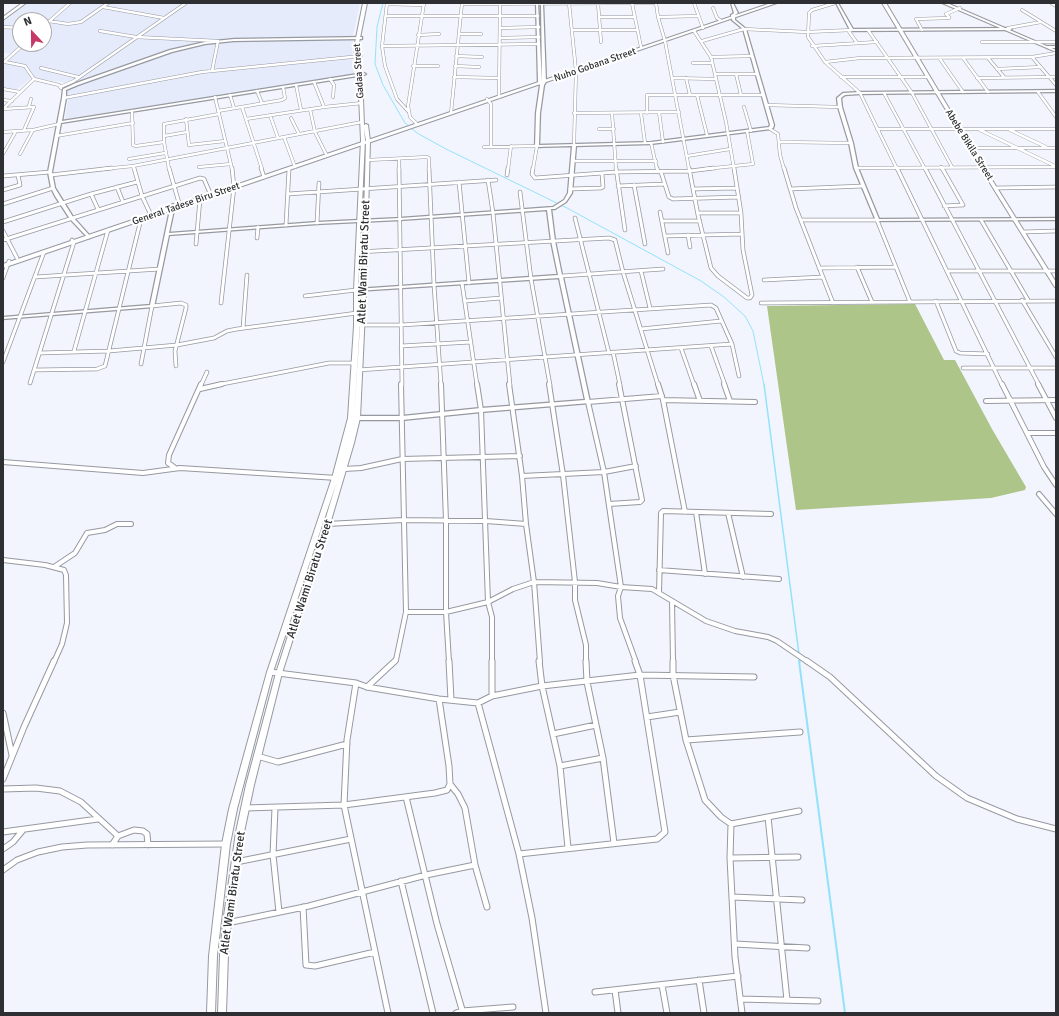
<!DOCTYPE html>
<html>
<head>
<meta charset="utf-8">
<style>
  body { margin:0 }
  #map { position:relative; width:1059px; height:1016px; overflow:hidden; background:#f2f5fd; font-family:Signika,sans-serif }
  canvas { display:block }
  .frame { position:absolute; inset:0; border:4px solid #2e2f32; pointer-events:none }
  .north { position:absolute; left:12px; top:12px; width:40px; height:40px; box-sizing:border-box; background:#fff; border:1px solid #abacad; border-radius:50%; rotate:338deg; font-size:11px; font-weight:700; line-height:16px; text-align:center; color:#2e2f32 }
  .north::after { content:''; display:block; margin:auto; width:14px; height:18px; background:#c63865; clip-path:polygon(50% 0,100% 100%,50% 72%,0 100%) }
</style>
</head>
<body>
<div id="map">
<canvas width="1059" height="1016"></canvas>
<div class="frame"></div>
<div class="north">N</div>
</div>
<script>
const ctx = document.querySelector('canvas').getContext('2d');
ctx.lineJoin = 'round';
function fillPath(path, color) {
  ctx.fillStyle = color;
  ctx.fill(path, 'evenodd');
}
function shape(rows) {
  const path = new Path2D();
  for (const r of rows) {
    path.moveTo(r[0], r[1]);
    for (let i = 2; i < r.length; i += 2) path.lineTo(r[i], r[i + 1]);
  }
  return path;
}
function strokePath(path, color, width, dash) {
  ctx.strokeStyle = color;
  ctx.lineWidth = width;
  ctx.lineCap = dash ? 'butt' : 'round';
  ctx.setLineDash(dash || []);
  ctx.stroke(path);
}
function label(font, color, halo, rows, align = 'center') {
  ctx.font = font + ' Signika,sans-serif';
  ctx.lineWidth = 4;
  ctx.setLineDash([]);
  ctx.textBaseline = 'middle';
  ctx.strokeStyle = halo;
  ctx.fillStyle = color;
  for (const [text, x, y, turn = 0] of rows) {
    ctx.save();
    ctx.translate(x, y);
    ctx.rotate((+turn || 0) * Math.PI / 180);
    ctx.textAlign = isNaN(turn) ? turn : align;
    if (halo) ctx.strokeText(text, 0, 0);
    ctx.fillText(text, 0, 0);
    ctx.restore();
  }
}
fillPath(shape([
  [27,3,360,3,353,36,352,55,354,74,65,119,68,99,63,82,31,78,16,90,3,87,3,65,15,54,3,53,3,22],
  [20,20,44,20,44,44,20,44]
]), '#e6ebfb');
fillPath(shape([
  [915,304,944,360,955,360,992,429,1026,487,1025,490,991,498,796,510,767,306]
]), '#adc589');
strokePath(shape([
  [383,3,377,27,375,64,383,85,405,123,417,133,446,149,567,208,701,281,724,297,745,316,753,331,764,385]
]), '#93e2fb', 1);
strokePath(shape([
  [764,384,800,662]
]), '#93e2fb', 1.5);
strokePath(shape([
  [799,661,845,1013]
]), '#93e2fb', 2);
const minorFar3 = shape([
  [387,3,382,46,385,66,397,99,408,111],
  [569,3,576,71,574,145],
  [598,3,601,42],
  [632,3,641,47],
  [656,3,658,17,665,41,689,169],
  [694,3,703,28],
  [835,3,812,10,809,13,808,37,825,62,860,93,897,169],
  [1051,3,1056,6],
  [387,4,424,5],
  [462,4,656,3],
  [103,7,164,18],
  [713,8,717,18,720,20],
  [1022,10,1056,31],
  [386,16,538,16],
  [599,17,635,17],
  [658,17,698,16],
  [949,17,946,14,960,8],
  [49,21,68,24,81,22,108,3],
  [44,26,70,3],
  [3,27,20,28],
  [500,28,539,27],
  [1008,28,1041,22],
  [572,30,637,30],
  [848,30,857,43],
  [868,30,912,93,952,167],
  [922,30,916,19,949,18],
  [100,31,136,37,218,41,212,71],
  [694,31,711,57,726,122,734,169],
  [459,34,481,34],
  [418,35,439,34],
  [500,38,539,37],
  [702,41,744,29,807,32,852,30],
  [982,42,1037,42],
  [1039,42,1056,42],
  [382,46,539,44],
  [812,46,877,42],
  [456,56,482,57],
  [711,57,752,56],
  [1032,57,1056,85],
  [963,58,988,92],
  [988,58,1004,77],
  [940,59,963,92],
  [5,62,25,66,34,79,59,85,61,88],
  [825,62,860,58,1032,57,1056,53],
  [3,63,24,44],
  [693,63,712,63],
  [413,66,438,66],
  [455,66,479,67],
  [41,68,78,77],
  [997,69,1041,67],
  [715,74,757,74],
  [736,74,741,95],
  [454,77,499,78],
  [841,77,928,77],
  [672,78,716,79],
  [686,78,690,95],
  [977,78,1056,77],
  [330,79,334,85,333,97],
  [314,82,324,107],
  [296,85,301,110],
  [60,87,74,81,186,3],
  [3,89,20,92],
  [257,91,262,103],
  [1038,92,1056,117],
  [884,93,925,169],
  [230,95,234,108],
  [697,95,707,135],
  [215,97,232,169],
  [499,97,500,3],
  [64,98,202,72,361,56],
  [487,99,491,104,491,147],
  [3,100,12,101],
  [766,105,840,107],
  [29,106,31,99],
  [5,107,34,79],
  [242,107,262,169],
  [744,107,751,131],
  [3,109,34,107,24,130],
  [310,109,315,132,326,154],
  [132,111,133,145,136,146,164,142],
  [218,111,282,100,285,98,283,87],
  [659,112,663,142],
  [451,113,462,3],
  [574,113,679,112],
  [612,113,616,169],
  [641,113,645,143],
  [647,113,647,95,762,95],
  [270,115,278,138],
  [291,118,299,134],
  [186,119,189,145,225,141],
  [246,119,324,107,362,103],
  [416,123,410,117,408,106,424,3],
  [599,129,614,129],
  [770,129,778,134,780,155,784,169],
  [877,129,1056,129],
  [980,130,1055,166],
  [1010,130,1046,147],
  [3,132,33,130,59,124],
  [56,136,133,123],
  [164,136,187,132],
  [284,137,295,167],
  [780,142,851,143],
  [651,143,657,169],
  [484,147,537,146,533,169],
  [971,148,1056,148],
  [3,154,16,131],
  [20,154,33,130],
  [687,156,730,149],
  [129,159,165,153],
  [399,159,399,169],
  [368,160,427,157,429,158,429,169],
  [574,161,656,161],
  [133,166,134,169],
  [199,167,231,164],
  [941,167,942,169],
  [856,168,1056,167],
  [103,169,133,166,362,122],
  [169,169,164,142,164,124,219,114],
  [508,169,511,146],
  [705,169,753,164,747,131]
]);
const minorFar2 = shape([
  [134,168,142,196,150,213],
  [169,168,179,203],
  [261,168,264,177],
  [399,168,402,385],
  [429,168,434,285,441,385],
  [533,168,532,174,535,178,616,172,690,171,714,168],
  [616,168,625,230],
  [657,168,658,172],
  [689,168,698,215,711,268,718,276,747,298,750,298,752,295,743,250,741,213,734,168],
  [784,168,796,208,833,303],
  [897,168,1002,385],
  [925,168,1039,385],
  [942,168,963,205,944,206],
  [661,172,669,197,673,199,739,197],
  [51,175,112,168],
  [507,175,508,168],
  [3,176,50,172],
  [488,180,493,213,510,385],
  [459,182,469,283],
  [634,185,645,244],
  [618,186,664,184],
  [117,187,123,202],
  [996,188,1056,187],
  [570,189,601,188,603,187,602,174],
  [693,189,736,188],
  [790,189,863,186],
  [3,190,20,185,18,175],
  [520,192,531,279,550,385],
  [91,194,98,209],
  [288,194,496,180],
  [3,204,53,188],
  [660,212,668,253],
  [698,213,741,213],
  [575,218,609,353],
  [801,220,877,220,910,302],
  [981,220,1028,300],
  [662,221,700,221],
  [3,222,91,194,137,182],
  [317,223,319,183],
  [286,225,289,169],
  [3,231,17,258],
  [1023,232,1056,231],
  [688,235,690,247],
  [665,236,742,234],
  [257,238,258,227],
  [3,240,200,178,204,179,210,193],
  [196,244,200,199],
  [358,252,609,238,615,240,623,272,658,385],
  [857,267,872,302],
  [819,268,896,267],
  [641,271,650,308],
  [947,271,1056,271],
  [562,276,663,269],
  [35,277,160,269],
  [3,278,9,261],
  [764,280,823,277],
  [462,283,477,385],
  [305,296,356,290],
  [1022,300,1056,357],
  [465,301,501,298],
  [936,301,956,351,960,353,988,354],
  [221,303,234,187,232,168],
  [761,303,1056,301],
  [359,325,401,325,711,305,716,308,732,344,739,376],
  [243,328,247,275],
  [641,329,721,321],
  [401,346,471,342],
  [711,346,725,385],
  [681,348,694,385],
  [74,351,108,230],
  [613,352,620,385],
  [40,353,109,351,177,345,214,338,227,331,237,329,357,313],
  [3,362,44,252],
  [141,364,152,306,181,303,186,305,186,308,175,351,176,366],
  [963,368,1056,368],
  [34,370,97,369,105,366,141,219],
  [358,370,732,344],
  [30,383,74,242,72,240],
  [201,385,207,372],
  [217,385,329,363,354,363]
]);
const minorFar1 = shape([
  [441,384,446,521,446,612,449,662],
  [477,384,481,410,488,602,492,617,492,662],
  [509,384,522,476,526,524,534,582,540,662],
  [549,384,563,475,575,582,575,600,586,645,586,662],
  [658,384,663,400,685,512],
  [694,384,700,401],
  [724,384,730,401],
  [1002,384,1044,467,1056,485],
  [1038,384,1056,418],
  [200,389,222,384],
  [663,400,755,402],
  [986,401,1056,400],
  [1027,433,1056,433],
  [3,462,143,473,180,468,337,478],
  [174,467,168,463,169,455,201,384],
  [344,469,361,468,402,459,520,456],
  [522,476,604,472,636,466],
  [1039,494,1056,514],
  [609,504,640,502,642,500,619,384],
  [696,512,705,574],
  [728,513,743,577],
  [327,524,403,520,486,521,526,524],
  [3,560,45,565,64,570,66,575,67,623,62,644,54,662],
  [54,567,75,553,87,533,105,530,117,524,131,524],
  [659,570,779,579],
  [659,593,661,513,663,511,771,514],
  [672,601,673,662],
  [406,612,446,612,488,602,513,589,534,582,597,583,621,587,652,589,706,621,735,631,768,637,777,641,808,662],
  [394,662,396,660,406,612,401,384],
  [636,662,620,618,618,596,621,587,604,472,588,402,662,396]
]);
const minor = shape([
  [449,661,451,700],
  [492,661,492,696],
  [539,661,542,686,560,766,568,848],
  [586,661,587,682,603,758,614,843],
  [673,661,673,675,686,740,705,800,721,817,731,824,799,811],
  [807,661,830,677,936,776,967,798,1017,819,1056,829],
  [270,672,356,683,367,687,439,699,478,703,492,696,542,686,640,675,754,677],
  [356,683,347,740,344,805,388,1013],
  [367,687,395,661],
  [478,703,519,854,532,918,546,1013],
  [3,713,12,755],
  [647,717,680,712],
  [553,734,596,725],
  [686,740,800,732],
  [257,756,278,762,347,744],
  [560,766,603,758],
  [3,779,24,727,54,661],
  [450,784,458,794,465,808,475,865,487,907],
  [3,789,36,788,60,791,81,802,118,836],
  [406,797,437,924,463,1013],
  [245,808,344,805,435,793,447,790,450,784,449,766,439,699],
  [275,808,273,855,279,912],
  [768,817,787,1000],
  [731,824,730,858,735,957,742,1013],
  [3,832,98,819],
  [112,845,118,836,134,830,143,831,147,834,148,845],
  [3,849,13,842,23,830],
  [519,854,657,839,665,832,640,675,635,661],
  [730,858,798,857],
  [236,862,351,839],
  [3,870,17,860,38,852,62,847,87,845,226,844],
  [401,881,433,1013],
  [733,897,802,900],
  [303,907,306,965,315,966,375,952],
  [227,923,309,906,426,875,475,865],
  [735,944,807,948],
  [699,980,704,1013],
  [662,985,667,1013],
  [615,990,618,1013],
  [595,992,738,976],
  [740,999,818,1001],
  [456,1013,462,1011,513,1007]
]);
const tertiary = shape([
  [536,3,538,3,542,83,541,3,543,3,546,82,544,85,540,113,539,145,651,142,769,127,770,125,743,29,732,20,731,15,734,13,731,3,733,3,738,13,735,15,735,20,746,29,774,125,773,128,771,129,651,144,576,146,572,193,566,202,555,209,551,209,555,241,562,275,564,276,563,277,590,402,590,403,481,412,402,420,357,420,354,418,357,416,402,416,481,408,585,400,559,278,356,291,354,290,356,289,558,275,551,241,547,210,400,220,317,224,169,235,154,307,3,319,3,317,150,305,171,205,173,204,175,205,169,233,317,222,400,218,553,207,564,200,568,193,572,146,537,147,535,146,536,113,540,85,538,83,536,3],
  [836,3,838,3,853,29,1010,28,1012,29,1010,30,852,31,850,30,836,3],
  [361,37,362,37,362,39,234,41,205,44,172,52,78,85,66,90,66,98,62,121,364,73,366,74,364,75,61,123,52,172,55,188,73,217,90,236,90,238,88,238,70,219,55,196,51,188,48,172,62,98,63,89,76,83,170,50,205,42,234,39,361,37],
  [1047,46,1056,46,1056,48,1047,48,1047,46],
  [1056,90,1056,92,860,94,845,95,841,98,842,107,853,143,858,168,879,219,1056,218,1056,220,876,221,854,168,849,143,838,107,837,98,843,93,860,92,1056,90]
]);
const secondary = shape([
  [363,3,367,3,358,48,362,74,364,125,366,124,368,125,370,141,366,290,360,418,354,443,330,524,282,673,254,785,244,832,231,923,228,955,226,1013,218,1013,220,955,223,923,236,832,246,785,276,673,324,524,336,484,273,672,237,809,230,844,217,956,215,1013,207,1013,209,956,222,844,229,809,267,672,332,478,348,418,354,326,354,290,361,140,358,74,354,48,363,3],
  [364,128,366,141,362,290,354,418,339,472,354,418,360,326,358,290,365,140,364,128],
  [882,3,886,3,984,167,1056,282,1056,288,1054,286,980,167,882,3]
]);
const primary = shape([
  [771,3,777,3,3,268,3,264,771,3],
  [942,3,947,3,1056,50,1056,52,942,3]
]);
const trunk = shape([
  [22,3,26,3,3,20,3,17,22,3]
]);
strokePath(minorFar3, '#9699a0', 3.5);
strokePath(minorFar2, '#9699a0', 4.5);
strokePath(minorFar1, '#9699a0', 6);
strokePath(minor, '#9699a0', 7);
strokePath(tertiary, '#9699a0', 2.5);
strokePath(secondary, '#9699a0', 2);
strokePath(primary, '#9699a0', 2);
strokePath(trunk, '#9699a0', 2);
strokePath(minorFar3, '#fff', 2.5);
strokePath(minorFar2, '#fff', 3);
strokePath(minorFar1, '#fff', 4);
strokePath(minor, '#fff', 5);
fillPath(tertiary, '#fff');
fillPath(secondary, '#fff');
fillPath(primary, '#fff');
fillPath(trunk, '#fff');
label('10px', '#2e2f32', '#fff', [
  ["Nuho Gobana Street",595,65,-19],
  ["Gadaa Street",359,71,-94],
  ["Abebe Bikila Street",969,145,58],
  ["General Tadese Biru Street",186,204,-19]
]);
label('12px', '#2e2f32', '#fff', [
  ["Atlet Wami Biratu Street",364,262,-88],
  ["Atlet Wami Biratu Street",310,579,-72],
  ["Atlet Wami Biratu Street",233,893,-82]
]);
</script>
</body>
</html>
